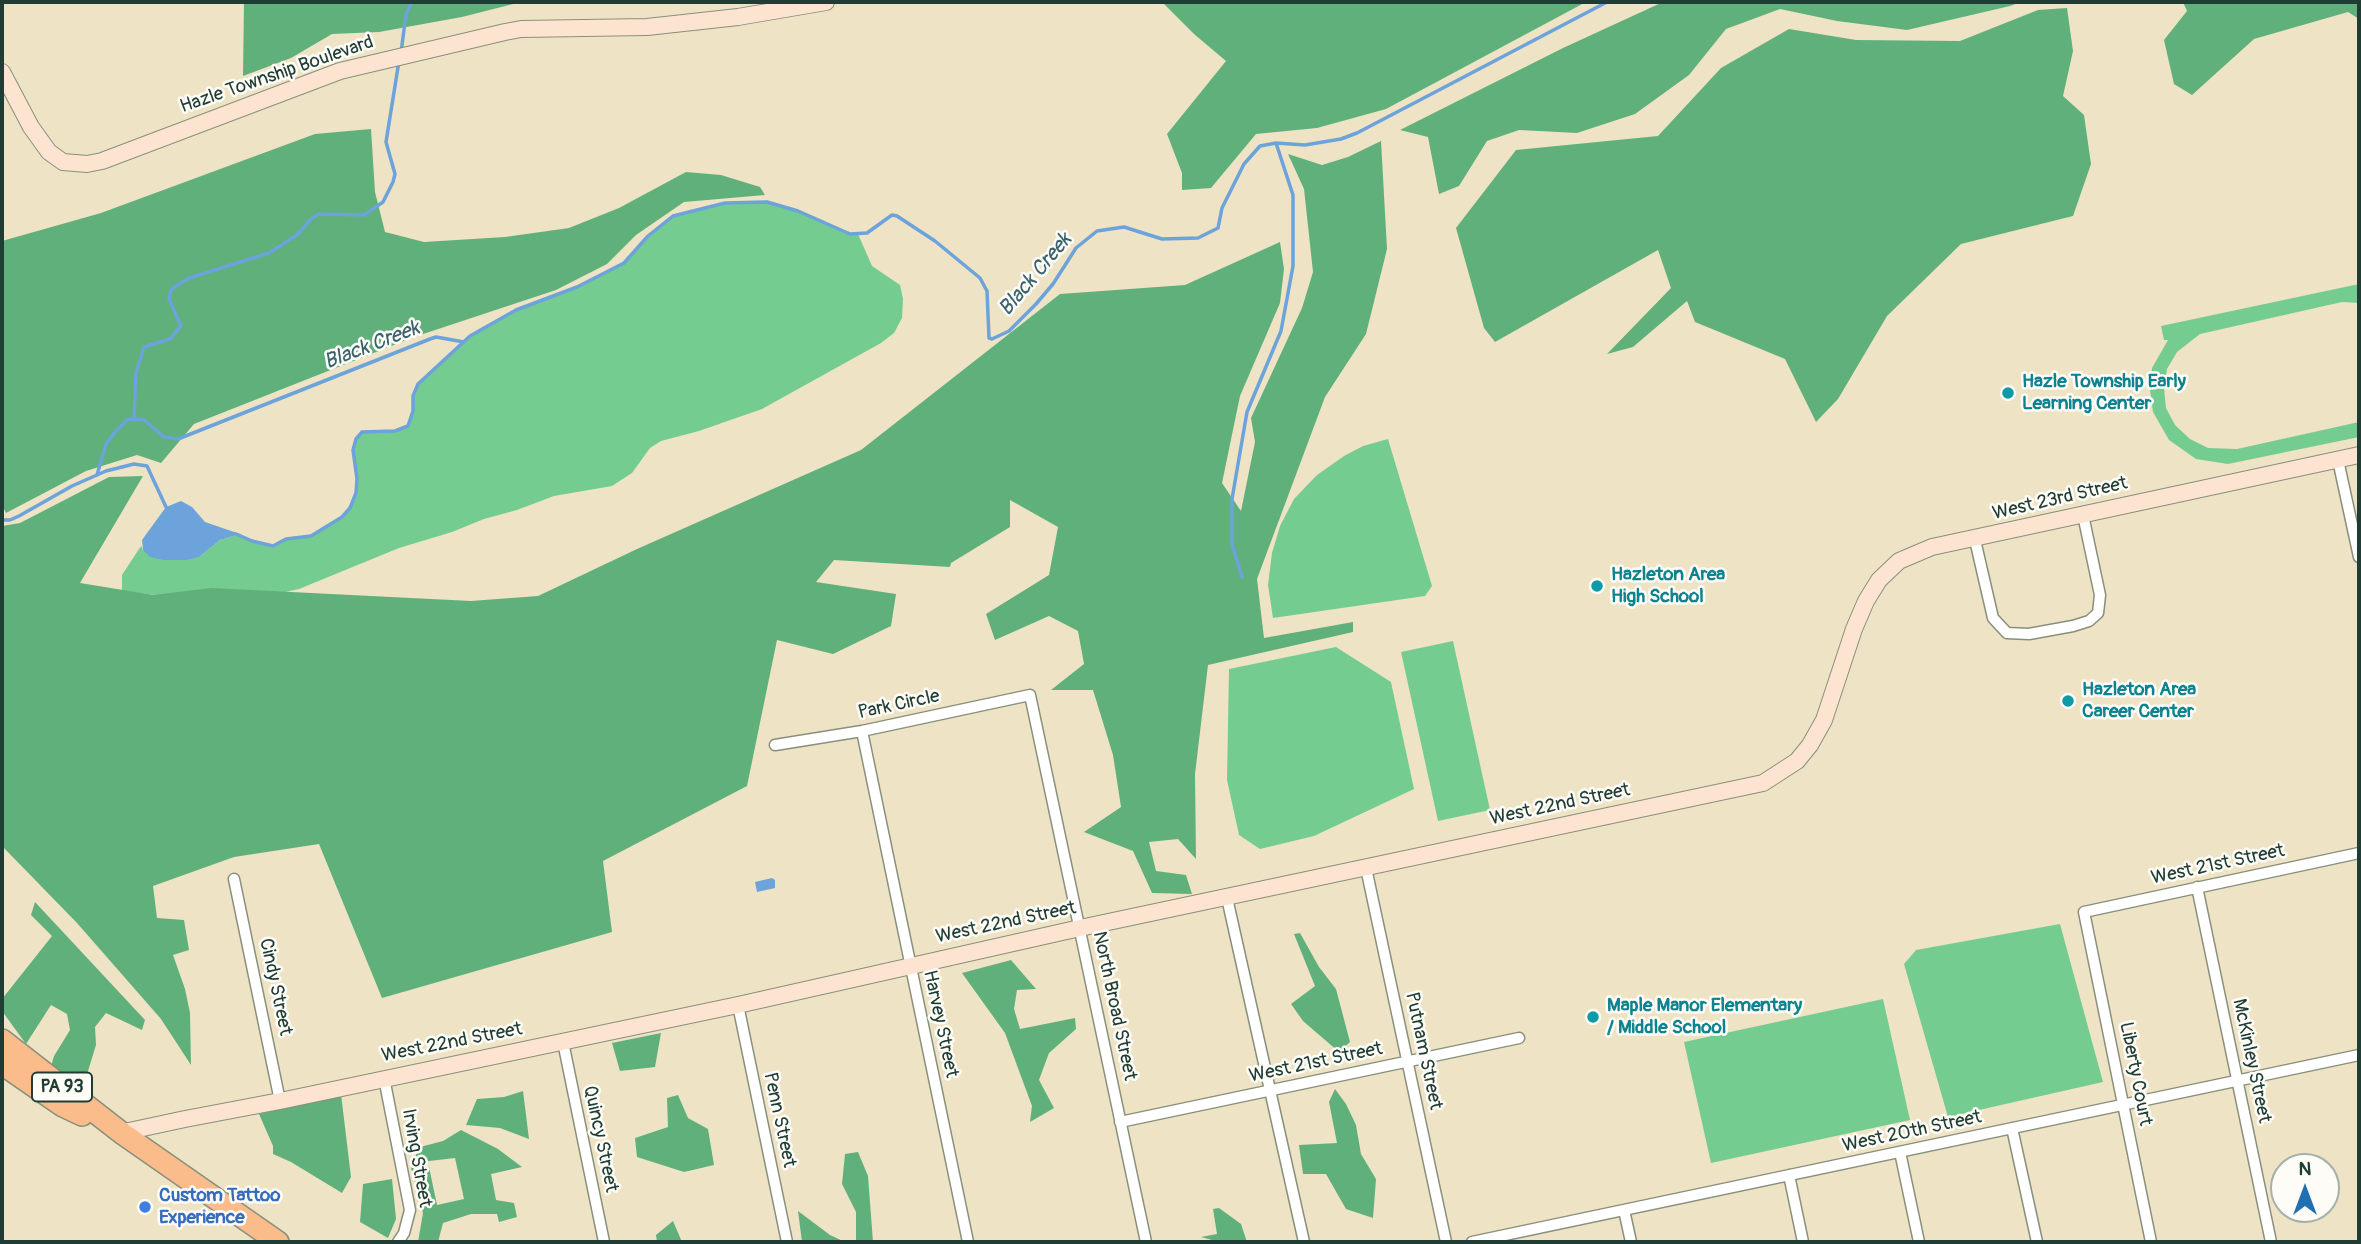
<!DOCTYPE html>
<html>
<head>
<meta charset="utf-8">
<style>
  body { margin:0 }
  #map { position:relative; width:2361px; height:1244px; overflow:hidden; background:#efe3c5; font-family:Pangolin,sans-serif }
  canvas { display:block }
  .frame { position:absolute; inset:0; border:4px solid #1f3d34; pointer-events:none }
  .north { position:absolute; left:2270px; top:1153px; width:70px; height:70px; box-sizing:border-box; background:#fdfcf7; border:2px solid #a4b0a9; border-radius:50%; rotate:0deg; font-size:19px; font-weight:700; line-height:28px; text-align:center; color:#1f3d34 }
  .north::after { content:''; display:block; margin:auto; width:24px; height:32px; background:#1f6fb2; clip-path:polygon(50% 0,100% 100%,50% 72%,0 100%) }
</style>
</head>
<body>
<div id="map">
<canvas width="2361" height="1244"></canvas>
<div class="frame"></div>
<div class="north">N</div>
</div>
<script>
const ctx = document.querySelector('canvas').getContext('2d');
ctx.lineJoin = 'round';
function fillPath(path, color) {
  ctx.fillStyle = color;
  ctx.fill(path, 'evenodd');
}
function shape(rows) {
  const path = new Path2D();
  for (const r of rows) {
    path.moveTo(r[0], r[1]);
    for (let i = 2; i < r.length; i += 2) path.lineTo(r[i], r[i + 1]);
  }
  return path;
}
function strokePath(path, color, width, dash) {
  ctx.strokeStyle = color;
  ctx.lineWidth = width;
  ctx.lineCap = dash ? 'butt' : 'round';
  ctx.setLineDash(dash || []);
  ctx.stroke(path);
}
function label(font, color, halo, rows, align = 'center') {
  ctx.font = font + ' Pangolin,sans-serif';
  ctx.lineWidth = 5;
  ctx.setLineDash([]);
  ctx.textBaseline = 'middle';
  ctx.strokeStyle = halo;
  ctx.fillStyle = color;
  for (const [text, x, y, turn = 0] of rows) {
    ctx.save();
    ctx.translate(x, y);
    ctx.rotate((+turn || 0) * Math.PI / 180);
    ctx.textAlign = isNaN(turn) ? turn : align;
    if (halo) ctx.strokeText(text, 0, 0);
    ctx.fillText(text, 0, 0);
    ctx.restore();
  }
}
fillPath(shape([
  [767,202,812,217,844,233,858,234,872,266,900,285,903,299,902,318,894,333,881,343,762,409,699,431,661,441,650,448,632,473,612,486,554,496,517,510,484,519,452,532,399,548,299,589,271,595,223,603,122,591,122,575,141,546,143,550,163,560,199,557,220,540,240,534,252,541,273,546,286,539,318,533,325,526,342,517,353,502,357,485,353,450,356,439,362,432,395,431,408,426,413,411,413,396,418,384,470,336,516,310,577,287,624,263,648,236,673,216,725,203],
  [2359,284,2359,303,2342,302,2200,334,2177,352,2167,369,2164,388,2166,408,2175,425,2190,439,2208,448,2237,449,2359,422,2359,437,2228,464,2196,459,2169,440,2153,412,2150,390,2152,368,2168,340,2164,340,2161,326],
  [1388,439,1432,586,1425,596,1273,618,1268,585,1272,553,1280,526,1294,499,1317,475,1344,456,1363,446],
  [1453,641,1490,810,1438,821,1401,652],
  [1336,647,1391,682,1414,789,1314,836,1260,849,1239,835,1227,780,1229,669],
  [2060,924,2103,1082,1948,1117,1904,964,1916,950],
  [1883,999,1910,1120,1711,1163,1684,1042]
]), '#75cc91');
fillPath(shape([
  [244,2,521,2,462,17,379,32,332,34,291,58,243,76],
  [1162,2,1586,2,1386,109,1317,128,1256,134,1211,188,1182,190,1182,173,1167,134,1226,61,1194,34],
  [1663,2,2021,2,2010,6,1907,30,1837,21,1780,9,1726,29,1689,75,1635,114,1577,133,1519,130,1487,141,1459,186,1439,194,1428,137,1400,130,1563,48],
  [2183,2,2359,2,2359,19,2348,12,2254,39,2192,95,2174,84,2164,40,2187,11],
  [2067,8,2073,51,2063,96,2084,115,2091,164,2073,216,1961,244,1887,316,1838,399,1816,422,1785,359,1695,322,1687,301,1633,347,1607,354,1671,288,1658,250,1495,342,1484,328,1456,228,1516,150,1658,136,1721,68,1789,29,1856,40,1960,41,2038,10],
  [371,129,375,192,385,232,424,242,505,237,569,228,619,208,686,172,721,175,760,187,765,195,684,202,636,235,607,264,556,290,414,337,194,424,161,463,137,455,86,471,6,513,2,505,2,241,101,213,315,134],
  [1381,141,1387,249,1366,334,1325,397,1257,579,1264,638,1353,622,1353,632,1208,665,1195,774,1196,859,1178,839,1149,842,1156,871,1186,875,1192,894,1152,893,1133,851,1084,832,1121,807,1113,755,1093,690,1051,690,1084,664,1078,631,1049,616,995,640,986,614,1049,575,1058,527,1010,500,1010,527,951,563,950,567,834,560,816,582,896,594,891,626,833,654,777,640,747,786,603,861,612,932,382,998,319,844,234,857,153,886,157,918,184,920,189,950,173,955,185,989,190,1013,191,1065,161,1019,77,923,2,846,2,526,20,523,109,477,143,476,80,583,154,595,211,588,471,601,538,596,637,549,861,450,1060,294,1185,285,1280,242,1284,269,1280,303,1240,396,1222,483,1241,511,1255,442,1251,418,1302,308,1313,272,1304,189,1288,154,1322,165,1348,157],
  [35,902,145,1020,142,1030,106,1013,95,1027,96,1045,84,1084,50,1070,54,1056,70,1030,67,1014,51,1005,26,1044,2,1011,2,999,52,936,31,915],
  [1300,933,1319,967,1336,989,1350,1042,1339,1052,1303,1021,1291,1004,1315,986,1294,934],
  [1011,960,1036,989,1017,990,1014,1009,1020,1029,1075,1018,1076,1029,1049,1053,1039,1080,1054,1108,1030,1122,1032,1106,1005,1033,962,973],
  [661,1033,655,1067,620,1071,612,1043],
  [1335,1089,1346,1104,1356,1125,1361,1154,1376,1179,1373,1218,1346,1209,1326,1174,1303,1174,1299,1145,1337,1143,1329,1102],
  [523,1091,529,1139,500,1128,466,1125,477,1099,504,1097],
  [341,1094,351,1177,342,1193,291,1162,273,1154,273,1146,259,1114],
  [678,1095,688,1118,708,1129,714,1165,684,1172,637,1157,635,1138,668,1127,667,1098],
  [461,1130,498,1149,522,1167,491,1174,496,1200,514,1203,517,1217,499,1222,497,1214,471,1214,443,1223,438,1242,418,1242,423,1213,411,1168,429,1167,437,1205,464,1199,455,1158,412,1163,420,1147,443,1141],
  [858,1152,868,1176,873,1242,856,1242,856,1212,842,1184,845,1154],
  [392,1179,396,1219,388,1238,360,1222,363,1184],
  [1219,1208,1241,1224,1247,1242,1219,1242,1201,1237,1217,1234,1213,1209],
  [798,1211,830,1235,845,1242,802,1242],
  [673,1221,682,1242,657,1242,656,1235]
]), '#60b07b');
fillPath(shape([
  [181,501,192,507,205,522,240,534,220,540,199,557,186,560,163,560,150,557,143,550,142,540,166,507],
  [772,878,775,880,775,888,757,892,755,882]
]), '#6ba3da');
strokePath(shape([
  [401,53,406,14,412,2],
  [134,418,136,373,144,347,170,339,181,326,169,299,171,290,176,286,189,278,269,253,297,235,312,218,319,214,364,215,383,202,393,182,395,174,386,142,399,61],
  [97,475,106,444,115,432,128,419,144,420,164,437,178,439,430,339,436,337,464,342],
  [2,520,10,520,19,516,72,486,106,471,134,464,147,466,166,507,169,509],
  [236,534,252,541,273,546,286,539,311,536,342,517,350,508,356,493,357,479,353,450,356,439,362,432,395,431,408,426,413,411,413,396,418,384,470,336,516,310,577,287,624,263,648,236,673,216,725,203,767,202,798,211,850,234,867,233,892,215,897,216,935,241,980,278,987,291,989,338,992,339,1009,331,1036,304,1053,284,1076,248,1097,231,1124,227,1162,239,1198,238,1218,228,1222,208,1244,164,1260,146,1276,143,1305,145,1341,139,1357,133,1607,2],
  [1242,577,1232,544,1232,499,1247,412,1281,331,1293,266,1293,195,1276,143]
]), '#6ba3da', 3.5);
const street = shape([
  [2338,460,2359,557],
  [1975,540,1993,618,2007,633,2029,634,2073,626,2089,621,2098,613,2100,595,2083,515],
  [862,731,968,1242],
  [775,745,862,731,1030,695,1146,1242],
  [1366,868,1446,1242],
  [234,879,280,1101],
  [2197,887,2271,1242],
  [1227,898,1304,1242],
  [738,1005,787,1242],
  [563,1042,604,1242],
  [384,1078,410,1210,404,1233,398,1242],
  [1120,1122,1519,1038],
  [2012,1128,2037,1242],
  [1900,1152,1919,1242],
  [1789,1175,1803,1242],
  [1624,1210,1631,1242],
  [1472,1242,2359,1055],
  [2151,1242,2084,912,2359,853]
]);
const secondary = shape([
  [2,72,31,127,49,152,63,162,87,164,102,161,340,71,505,32,521,29,647,27,738,17,826,2],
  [123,1134,129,1131,185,1119,280,1101,738,1005,1080,928,1763,783,1797,761,1810,745,1824,720,1854,629,1866,601,1879,580,1899,561,1932,547,2359,455]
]);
const highway = shape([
  [2,1040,123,1134,278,1242],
  [2,1064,63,1106,82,1115]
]);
strokePath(street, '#87907c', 13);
strokePath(secondary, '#87907c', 18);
strokePath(highway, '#87907c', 24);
strokePath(street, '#fff', 10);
strokePath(secondary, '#fde4d1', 16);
strokePath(highway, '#fabc8b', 21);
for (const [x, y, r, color] of [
  [2008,393,7,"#0f9aa8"],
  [1597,586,7,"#0f9aa8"],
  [2068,701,7,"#0f9aa8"],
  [1593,1017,7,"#0f9aa8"],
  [145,1207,7,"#3f7fe0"]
]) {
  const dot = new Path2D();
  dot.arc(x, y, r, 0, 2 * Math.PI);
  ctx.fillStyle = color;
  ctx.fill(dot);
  strokePath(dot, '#fdfcf7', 2.5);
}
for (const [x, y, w] of [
  [62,1087,60]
]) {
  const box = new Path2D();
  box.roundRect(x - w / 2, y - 14.5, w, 29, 5);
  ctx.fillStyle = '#fdfcf7';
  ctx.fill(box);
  strokePath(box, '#1f3d34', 2);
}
label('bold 18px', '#1f3d34', null, [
  ["PA 93",62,1087]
]);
label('19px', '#1f3d34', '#fdfcf7', [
  ["Hazle Township Boulevard",277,75,-19],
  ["West 23rd Street",2060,499,-13],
  ["Park Circle",899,705,-12],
  ["West 22nd Street",1560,805,-12],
  ["West 21st Street",2218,865,-12],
  ["West 22nd Street",1006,923,-12],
  ["Cindy Street",275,987,78],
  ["North Broad Street",1114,1006,78],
  ["Harvey Street",940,1024,78],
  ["West 22nd Street",452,1043,-11],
  ["Putnam Street",1423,1051,78],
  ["McKinley Street",2251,1061,78],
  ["West 21st Street",1316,1063,-12],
  ["Liberty Court",2135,1074,79],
  ["Penn Street",779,1120,78],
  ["West 20th Street",1912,1132,-12],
  ["Quincy Street",600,1139,78],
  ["Irving Street",416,1158,80]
]);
label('bold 19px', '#0d838f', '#fdfcf7', [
  ["Hazle Township Early",2022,382],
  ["Learning Center",2022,404],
  ["Hazleton Area",1611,575],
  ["High School",1611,597],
  ["Hazleton Area",2082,690],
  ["Career Center",2082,712],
  ["Maple Manor Elementary",1607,1006],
  ["/ Middle School",1607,1028]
], 'left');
label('bold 19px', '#366cbe', '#fdfcf7', [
  ["Custom Tattoo",159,1196],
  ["Experience",159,1218]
], 'left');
label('italic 21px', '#3a616e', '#fdfcf7', [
  ["Black Creek",1036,275,-50],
  ["Black Creek",372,346,-21]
]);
</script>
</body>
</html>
